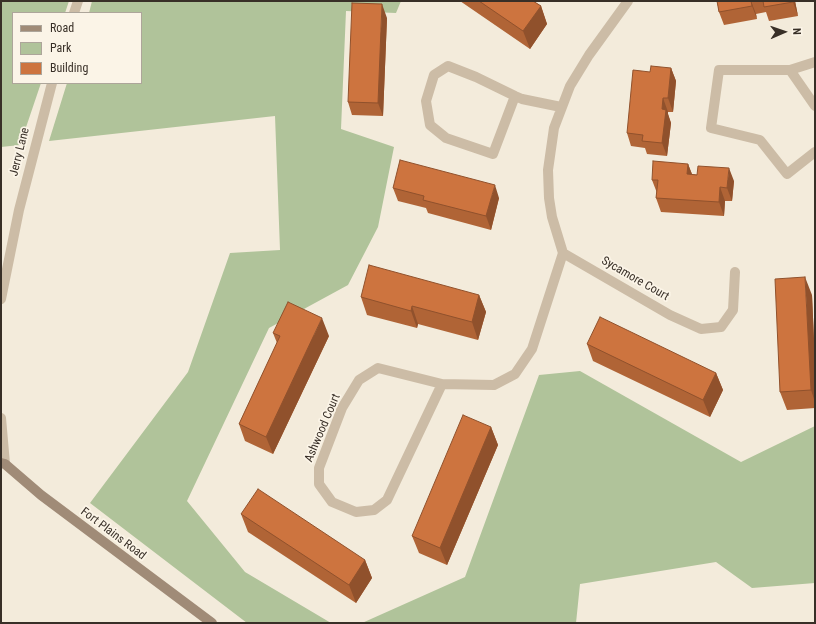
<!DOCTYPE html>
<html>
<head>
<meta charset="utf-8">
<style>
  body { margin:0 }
  #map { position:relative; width:816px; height:624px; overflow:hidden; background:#f3ebdb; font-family:"Roboto Condensed",sans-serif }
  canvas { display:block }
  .frame { position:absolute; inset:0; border:2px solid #382f27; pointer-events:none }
  .legend { position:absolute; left:12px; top:12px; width:130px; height:72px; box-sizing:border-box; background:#fbf4e7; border:1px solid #ada59a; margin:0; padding:5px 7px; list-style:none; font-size:12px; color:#382f27 }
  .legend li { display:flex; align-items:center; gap:8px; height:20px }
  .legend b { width:20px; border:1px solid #ada59a }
  .north { position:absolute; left:764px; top:12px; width:40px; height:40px; -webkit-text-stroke:3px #fbf4e7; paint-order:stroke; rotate:88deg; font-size:11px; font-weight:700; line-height:16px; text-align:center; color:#382f27 }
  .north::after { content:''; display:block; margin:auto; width:14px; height:18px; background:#382f27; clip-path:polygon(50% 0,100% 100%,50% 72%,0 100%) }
</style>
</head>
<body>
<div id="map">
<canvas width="816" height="624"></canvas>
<div class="frame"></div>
<ul class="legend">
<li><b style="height:5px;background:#a08b77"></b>Road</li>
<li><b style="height:11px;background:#b0c39a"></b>Park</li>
<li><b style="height:11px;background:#cd743f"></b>Building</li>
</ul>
<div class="north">N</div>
</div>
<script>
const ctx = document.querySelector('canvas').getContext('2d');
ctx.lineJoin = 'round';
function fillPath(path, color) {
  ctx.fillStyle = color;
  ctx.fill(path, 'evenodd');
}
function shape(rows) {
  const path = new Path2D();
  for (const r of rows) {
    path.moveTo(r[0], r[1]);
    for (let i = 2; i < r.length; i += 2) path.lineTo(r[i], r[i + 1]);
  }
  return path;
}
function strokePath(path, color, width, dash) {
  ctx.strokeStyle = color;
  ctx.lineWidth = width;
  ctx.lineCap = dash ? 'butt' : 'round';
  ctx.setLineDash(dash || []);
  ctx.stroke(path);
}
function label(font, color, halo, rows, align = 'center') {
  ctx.font = font + ' "Roboto Condensed",sans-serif';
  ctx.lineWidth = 3.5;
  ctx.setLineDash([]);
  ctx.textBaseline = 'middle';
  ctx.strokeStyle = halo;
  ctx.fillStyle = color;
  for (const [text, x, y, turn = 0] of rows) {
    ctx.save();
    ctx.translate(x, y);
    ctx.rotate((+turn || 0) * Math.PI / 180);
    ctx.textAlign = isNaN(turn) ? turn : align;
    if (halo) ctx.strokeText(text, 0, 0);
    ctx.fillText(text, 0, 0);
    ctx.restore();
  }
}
fillPath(shape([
  [1,1,69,1,65,13,13,13,13,83,41,83,20,145,1,147],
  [92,1,401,1,396,13,346,11,341,129,394,147,378,227,348,285,269,328,187,501,245,572,331,623,247,623,90,503,188,372,230,253,280,250,275,116,49,141,67,83,141,83,141,13,89,13],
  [580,371,741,462,815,426,815,583,752,588,716,562,580,584,576,623,362,623,465,577,539,375]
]), '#b0c39a');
strokePath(shape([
  [628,1,589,55,570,86,554,128,548,170,549,198,552,217,563,253,670,315,701,329,721,327,733,310,735,272],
  [74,13,78,1],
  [815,62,790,70,719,70,711,128,760,140,787,174,815,152],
  [790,70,815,106],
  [515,96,493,154,446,138,430,125,426,101,434,75,448,66,476,77,515,96,522,99,561,107],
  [1,299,19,210,52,83],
  [442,384,387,500,374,510,356,512,332,502,319,484,319,468,342,408,359,380,378,368,442,384,494,385,515,374,532,349,563,253],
  [1,418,5,464]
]), '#ccbca6', 10);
strokePath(shape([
  [1,463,5,464,41,495,212,623]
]), '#a08b77', 10);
fillPath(shape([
  [460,1,533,1,541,6,547,24,530,49],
  [717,1,795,1,798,16,769,21,766,12,756,14,757,19,724,25,719,12],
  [387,18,383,116,352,115,348,102],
  [671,68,676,81,673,112,668,112,668,114,671,123,667,156,647,154,645,148,631,146,627,133],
  [688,164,692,174,734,181,732,201,725,201,724,216,661,212,656,198,657,193,652,180],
  [393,188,499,198,491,230,428,213,426,208,398,201],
  [479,295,486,312,478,340,418,324,417,328,367,315,361,297],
  [812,295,815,362,815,408,787,410,780,392],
  [273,333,329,336,273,454,245,441,239,424,277,343],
  [587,344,716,373,723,390,710,417,593,361],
  [491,427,498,445,447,565,419,553,412,536],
  [241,514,365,560,372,578,356,603,248,532]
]), '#b06436');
fillPath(shape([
  [751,1,756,14,757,19,752,6],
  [793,1,795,1,798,16,793,2],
  [382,4,387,18,383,116,378,103],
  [541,6,547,24,530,49,523,31],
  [671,68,676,81,673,112,668,98],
  [663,98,668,112,668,114,671,123,667,156,662,143,662,109],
  [688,164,693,177,687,174],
  [729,168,734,181,732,201,727,188],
  [495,185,499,198,491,230,486,216],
  [720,187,725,201,724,216,719,202],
  [805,277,812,295,815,362,815,402,811,390],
  [479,295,486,312,478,340,472,322],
  [412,306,418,324,417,328,411,311],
  [322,318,329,336,273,454,266,437],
  [716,373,723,390,710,417,703,400],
  [491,427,498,445,447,565,440,548],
  [365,560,372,578,356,603,349,585]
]), '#90512c');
const building = shape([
  [479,1,533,1,541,6,523,31,479,1],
  [717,1,751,1,752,6,719,12,717,1],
  [763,1,793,1,793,2,764,7,763,1],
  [352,3,382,4,378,103,348,102,352,3],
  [651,66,671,68,668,98,663,98,662,109,666,110,662,143,642,141,643,135,627,133,633,70,650,72,651,66],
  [400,160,495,185,486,216,423,200,424,196,393,188,400,160],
  [653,161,688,164,687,174,697,175,698,166,729,168,727,188,720,187,719,202,656,198,658,180,652,180,653,161],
  [369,265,479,295,472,322,412,306,411,311,361,297,369,265],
  [805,277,811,390,780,392,775,279,805,277],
  [288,302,322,318,266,437,239,424,280,336,273,333,288,302],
  [600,317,716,373,703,400,587,344,600,317],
  [463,415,491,427,440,548,412,536,463,415],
  [258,489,365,560,349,585,241,514,258,489]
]);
fillPath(building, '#cd743f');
strokePath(building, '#90512c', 1);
label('12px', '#382f27', '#fbf4e7', [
  ["Jerry Lane",20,152,-76],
  ["Sycamore Court",635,279,30],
  ["Ashwood Court",323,428,-67],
  ["Fort Plains Road",113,534,37]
]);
</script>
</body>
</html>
